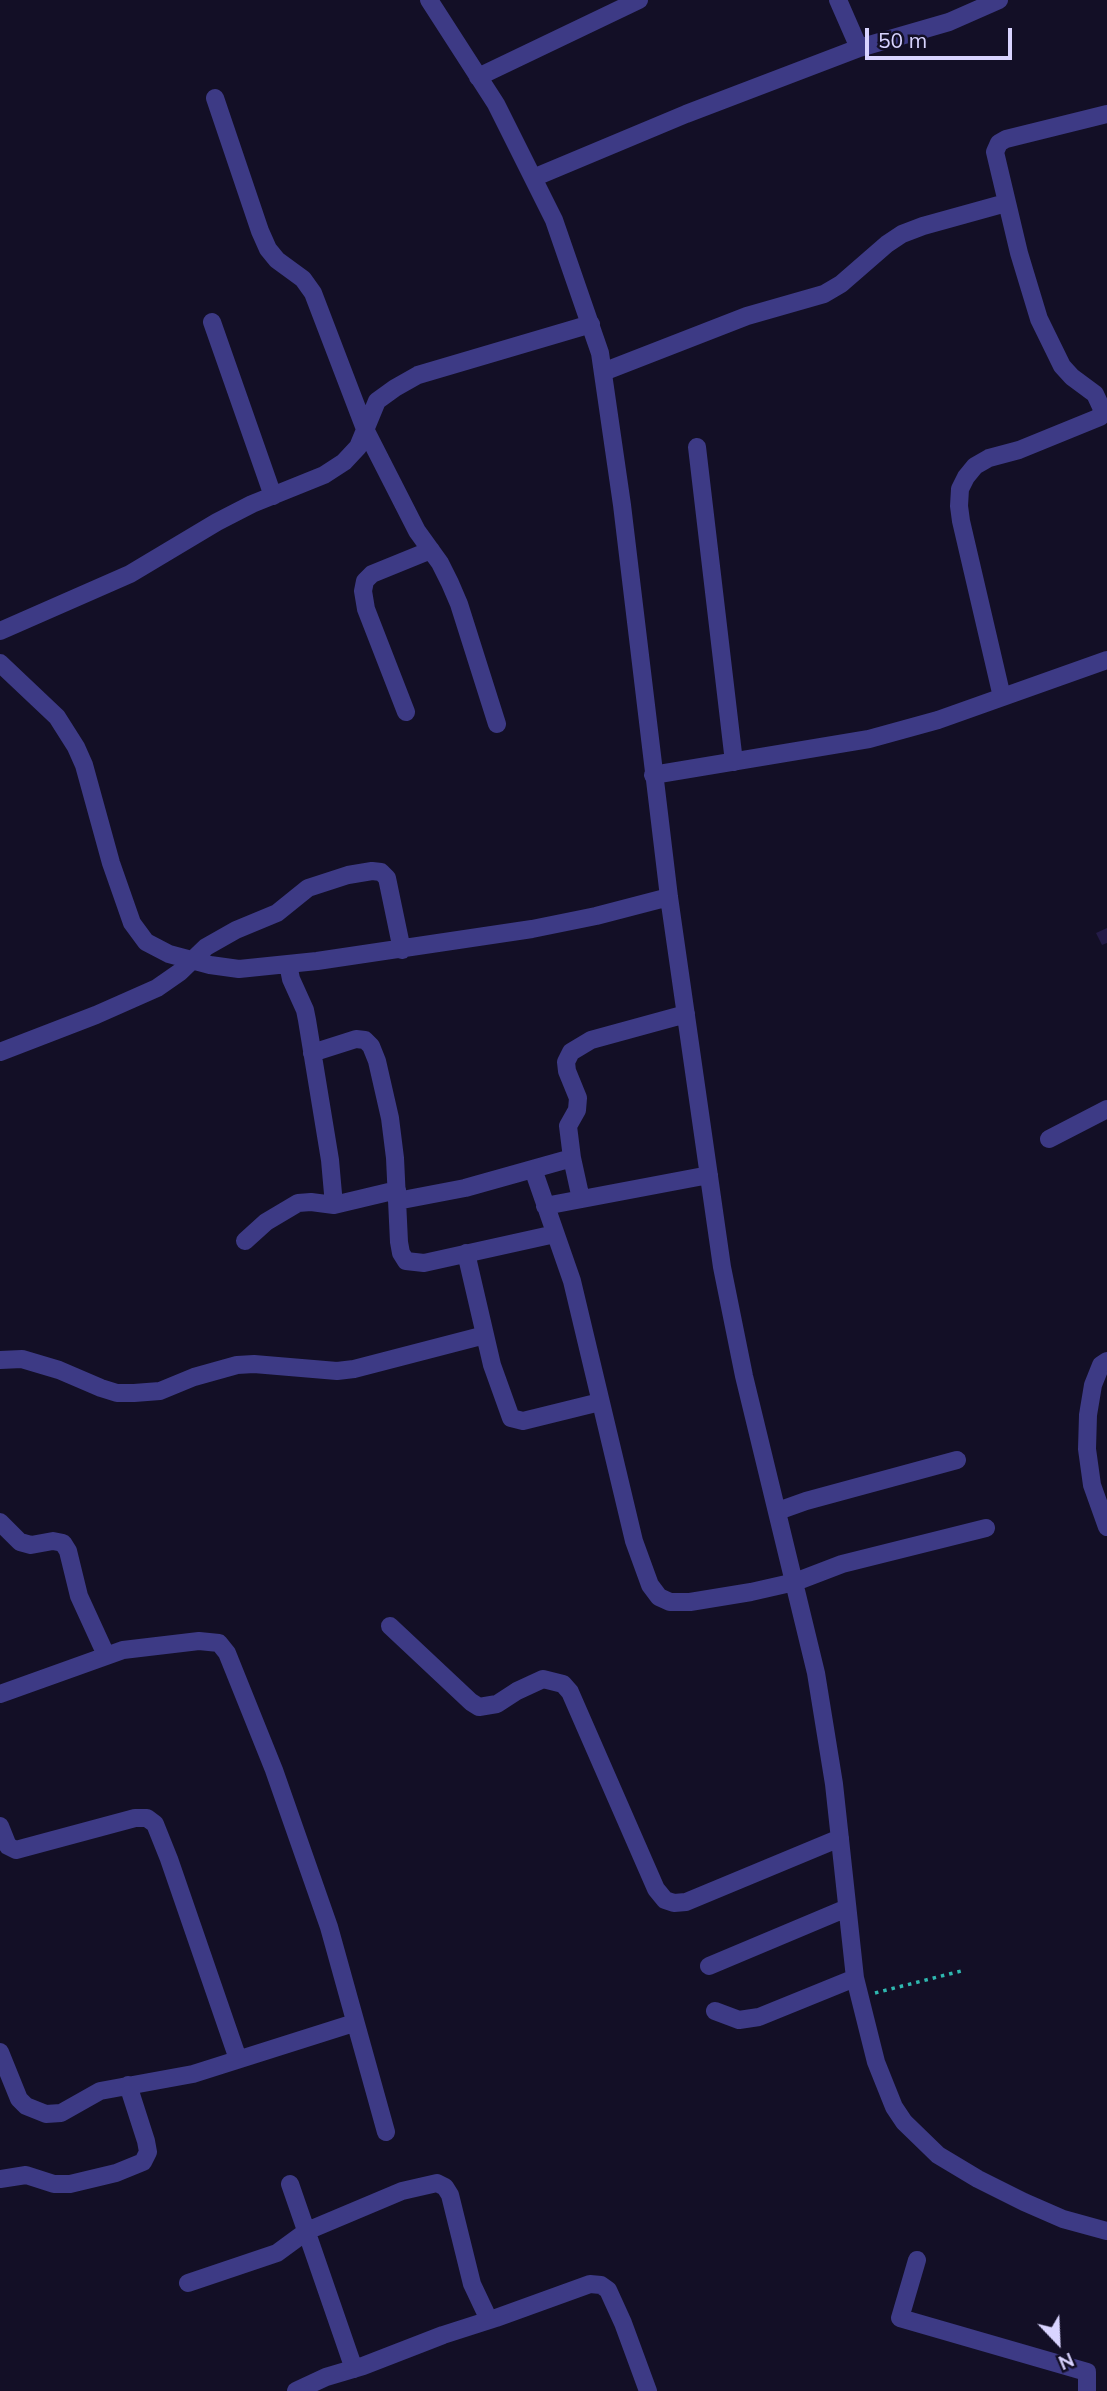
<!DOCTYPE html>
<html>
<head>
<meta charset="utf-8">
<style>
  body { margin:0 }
  #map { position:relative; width:1107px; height:2391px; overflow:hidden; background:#130f26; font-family:Mulish,sans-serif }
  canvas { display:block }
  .north { position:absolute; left:1023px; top:2307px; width:70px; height:70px; -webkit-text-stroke:5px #130f26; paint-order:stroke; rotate:157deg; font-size:19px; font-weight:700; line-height:28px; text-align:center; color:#d9d4ff }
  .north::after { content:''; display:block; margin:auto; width:24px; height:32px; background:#d9d4ff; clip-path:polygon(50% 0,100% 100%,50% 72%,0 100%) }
  .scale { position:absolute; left:865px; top:28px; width:147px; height:32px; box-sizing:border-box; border:4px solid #d9d4ff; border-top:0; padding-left:9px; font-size:21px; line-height:24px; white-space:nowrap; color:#d9d4ff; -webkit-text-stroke:5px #130f26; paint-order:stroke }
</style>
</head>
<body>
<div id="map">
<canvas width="1107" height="2391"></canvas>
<div class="north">N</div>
<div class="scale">50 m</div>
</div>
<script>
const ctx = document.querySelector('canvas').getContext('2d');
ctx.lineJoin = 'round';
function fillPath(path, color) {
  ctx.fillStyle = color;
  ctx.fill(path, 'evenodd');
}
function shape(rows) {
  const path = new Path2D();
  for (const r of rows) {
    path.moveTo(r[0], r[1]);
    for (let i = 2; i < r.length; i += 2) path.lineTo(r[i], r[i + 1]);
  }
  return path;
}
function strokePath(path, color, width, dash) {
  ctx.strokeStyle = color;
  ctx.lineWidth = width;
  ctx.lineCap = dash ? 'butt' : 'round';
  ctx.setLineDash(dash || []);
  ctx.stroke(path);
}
fillPath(shape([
  [1107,928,1107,943,1102,945,1096,933]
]), '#241b47');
strokePath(shape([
  [875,1993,965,1970]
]), '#2fb8b0', 3.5, [3.5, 5]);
strokePath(shape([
  [429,0,496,104,554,220,600,353,622,505,669,897,722,1267,744,1376,816,1673,834,1784,855,1978,876,2062,894,2107,904,2122,938,2155,978,2179,1024,2202,1063,2219,1107,2231],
  [838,0,859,48],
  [478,77,639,0],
  [215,98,260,231,268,249,277,260,303,279,313,293,365,429,417,531,440,563,450,583,459,604,497,724],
  [533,178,686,114,859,48,949,22,999,0],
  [212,322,273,496],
  [603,372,747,316,824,294,841,284,887,244,902,234,923,226,1006,203],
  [697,447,734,762],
  [0,631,130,574,217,522,252,504,324,475,344,462,358,447,377,401,395,388,418,375,591,324],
  [0,663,57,717,76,747,84,765,111,863,132,923,146,942,169,954,210,965,239,969,317,961,532,929,596,916,669,897],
  [1002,697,961,521,959,506,960,489,966,477,975,466,989,458,1019,450,1100,417,1102,409,1095,394,1072,377,1062,366,1039,319,1019,253,995,152,999,143,1006,139,1107,114],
  [406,712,366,609,363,591,365,581,372,574,431,550],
  [653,775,869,739,938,720,1107,660],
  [288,964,291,979,305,1010,307,1020,330,1160,334,1205],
  [0,1052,96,1015,157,988,180,972,206,947,236,930,277,913,308,888,348,875,372,871,381,872,387,878,402,950],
  [312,1053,356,1039,365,1040,371,1046,377,1061,390,1118,395,1158,399,1242,401,1253,406,1261,424,1263,555,1234],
  [1049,1139,1107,1109],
  [533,1169,572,1281,634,1541,650,1585,659,1597,670,1602,690,1602,751,1592,795,1582,842,1564,986,1528],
  [581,1199,572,1158,568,1126,577,1110,578,1098,567,1071,566,1062,571,1052,591,1040,686,1014],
  [397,1201,465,1188,572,1158],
  [545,1206,709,1175],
  [245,1241,266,1222,298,1203,311,1202,334,1205,397,1190],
  [466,1253,492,1365,511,1418,523,1421,600,1402],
  [0,1360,22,1359,59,1370,101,1388,117,1393,134,1393,160,1391,194,1377,237,1365,254,1364,337,1371,354,1369,485,1335],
  [1107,1361,1101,1365,1093,1385,1088,1415,1087,1449,1092,1485,1107,1527],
  [778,1511,806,1501,957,1460],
  [0,1522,20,1542,31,1545,53,1541,63,1543,68,1551,79,1596,106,1655],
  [390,1626,471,1702,479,1707,497,1704,517,1691,543,1679,563,1684,570,1692,656,1889,665,1900,674,1903,686,1902,840,1838],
  [0,1694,123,1650,199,1641,219,1643,227,1653,274,1770,329,1927,386,2132],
  [0,1826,8,1846,16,1850,135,1818,147,1818,155,1824,169,1859,238,2059],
  [709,1966,847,1908],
  [715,2011,739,2020,759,2017,855,1978],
  [0,2052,19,2099,26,2106,46,2114,61,2113,100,2091,193,2074,354,2023],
  [0,2179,26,2175,54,2184,70,2184,116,2173,143,2162,148,2152,146,2141,128,2085],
  [290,2184,354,2369],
  [917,2260,900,2318,1087,2372,1087,2391],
  [188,2283,277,2253,307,2231,402,2191,437,2183,445,2187,450,2195,472,2284,489,2320],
  [296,2391,326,2377,363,2366,443,2335,496,2318,590,2284,601,2285,608,2290,623,2323,648,2391]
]), '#3d3a85', 18);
</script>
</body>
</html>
